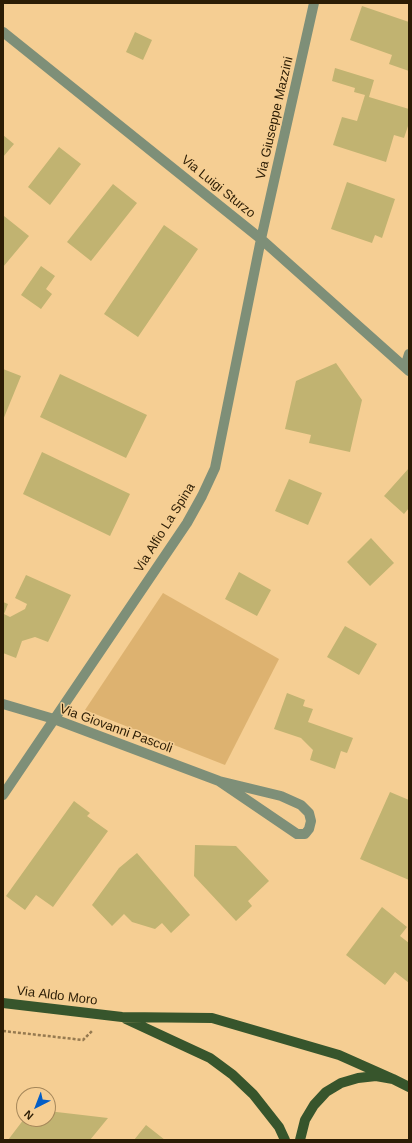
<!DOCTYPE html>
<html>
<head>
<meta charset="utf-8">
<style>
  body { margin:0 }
  #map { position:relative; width:412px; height:1143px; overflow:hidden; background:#f5ce93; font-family:Arial,sans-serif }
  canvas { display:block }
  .frame { position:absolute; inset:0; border:4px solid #2c1d05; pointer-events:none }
  .north { position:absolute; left:16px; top:1087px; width:40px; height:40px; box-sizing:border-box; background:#f5ce93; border:1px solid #a5875a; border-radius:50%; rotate:222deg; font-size:11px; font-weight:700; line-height:16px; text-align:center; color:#2c1d05 }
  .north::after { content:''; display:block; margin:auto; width:14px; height:18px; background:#035ec7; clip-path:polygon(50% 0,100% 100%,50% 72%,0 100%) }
</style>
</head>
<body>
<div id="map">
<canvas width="412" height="1143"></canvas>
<div class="frame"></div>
<div class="north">N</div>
</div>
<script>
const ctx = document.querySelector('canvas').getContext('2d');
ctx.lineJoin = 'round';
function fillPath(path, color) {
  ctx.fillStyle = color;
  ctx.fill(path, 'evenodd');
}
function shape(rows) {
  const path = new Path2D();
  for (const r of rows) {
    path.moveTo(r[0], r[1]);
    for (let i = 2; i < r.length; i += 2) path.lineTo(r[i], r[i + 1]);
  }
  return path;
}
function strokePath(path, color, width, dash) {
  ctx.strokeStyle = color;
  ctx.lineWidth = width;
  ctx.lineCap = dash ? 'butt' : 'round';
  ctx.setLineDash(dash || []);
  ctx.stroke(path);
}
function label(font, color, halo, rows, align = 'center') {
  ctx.font = font + ' Arial,sans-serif';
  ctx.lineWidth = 3;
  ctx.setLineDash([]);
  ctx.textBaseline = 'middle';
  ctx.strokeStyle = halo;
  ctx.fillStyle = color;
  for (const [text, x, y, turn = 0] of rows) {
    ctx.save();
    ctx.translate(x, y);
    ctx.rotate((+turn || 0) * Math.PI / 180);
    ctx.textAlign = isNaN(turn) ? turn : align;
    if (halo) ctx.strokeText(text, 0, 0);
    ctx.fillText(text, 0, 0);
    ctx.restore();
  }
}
fillPath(shape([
  [163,593,279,659,225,765,85,710]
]), '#ddb270');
fillPath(shape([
  [362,6,409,22,409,71,389,64,392,55,350,40],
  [135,32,152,40,143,60,126,52],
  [335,68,374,80,369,97,409,109,409,123,404,138,394,135,386,162,333,145,342,117,357,121,365,95,354,92,355,88,332,81],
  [3,135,14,144,3,157],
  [59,147,81,164,50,205,28,187],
  [347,182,395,199,382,238,375,235,372,243,331,229],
  [113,184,137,203,91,261,67,242],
  [4,216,29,236,3,267,3,217],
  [164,225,198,249,138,337,104,314],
  [41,266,55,276,46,289,52,294,41,309,21,295],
  [336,363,362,400,350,452,309,443,311,435,285,429,296,381],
  [3,369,21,376,3,420],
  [60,374,147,415,126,458,40,417],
  [42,452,130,494,110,536,23,494],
  [409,468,409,508,404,514,384,496],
  [289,479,322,493,308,525,275,511],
  [371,538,394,563,370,586,347,562],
  [239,572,271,590,257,616,225,599],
  [26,575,71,595,48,642,35,637,22,641,16,658,3,653,3,602,8,604,4,614,10,617,25,609,27,604,15,598],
  [345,626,377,644,359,675,327,657],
  [287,693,305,700,303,706,313,709,308,722,353,738,347,753,341,751,335,769,310,760,313,750,301,738,274,729],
  [390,792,409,800,409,880,360,859],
  [74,801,90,813,87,816,108,831,53,907,36,895,25,910,6,896],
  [195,845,236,846,269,881,248,901,252,906,236,921,194,876],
  [137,853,190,915,171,933,162,923,155,929,132,922,124,914,112,926,92,905,119,868],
  [382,907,407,927,400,936,409,943,409,983,395,972,385,985,346,955],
  [48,1111,108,1118,90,1140,8,1140,24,1119,48,1119],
  [146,1125,165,1140,134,1140]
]), '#c1b371');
strokePath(shape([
  [3,1031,83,1040,92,1031]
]), '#967a50', 2.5, [3, 2]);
strokePath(shape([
  [3,32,261,239,409,371],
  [405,367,409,354],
  [3,704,54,719,219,781,281,796,301,805,309,813,311,821,309,829,305,834,297,834,219,781],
  [3,795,187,523,202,496,215,468,261,239,314,3]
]), '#7e8f78', 10);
strokePath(shape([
  [3,1003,122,1017,212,1018,339,1055,393,1079],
  [126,1019,210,1058,233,1075,253,1094,279,1127,285,1140],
  [300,1140,305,1120,314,1105,326,1092,341,1083,358,1078,376,1076,393,1079,409,1087]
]), '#37552c', 10);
label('13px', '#2c1d05', '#f5ce93', [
  ["Via Giuseppe Mazzini",275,118,-77],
  ["Via Luigi Sturzo",218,187,39],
  ["Via Alfio La Spina",165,528,-58],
  ["Via Giovanni Pascoli",116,729,20],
  ["Via Aldo Moro",57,996,7]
]);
</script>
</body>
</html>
